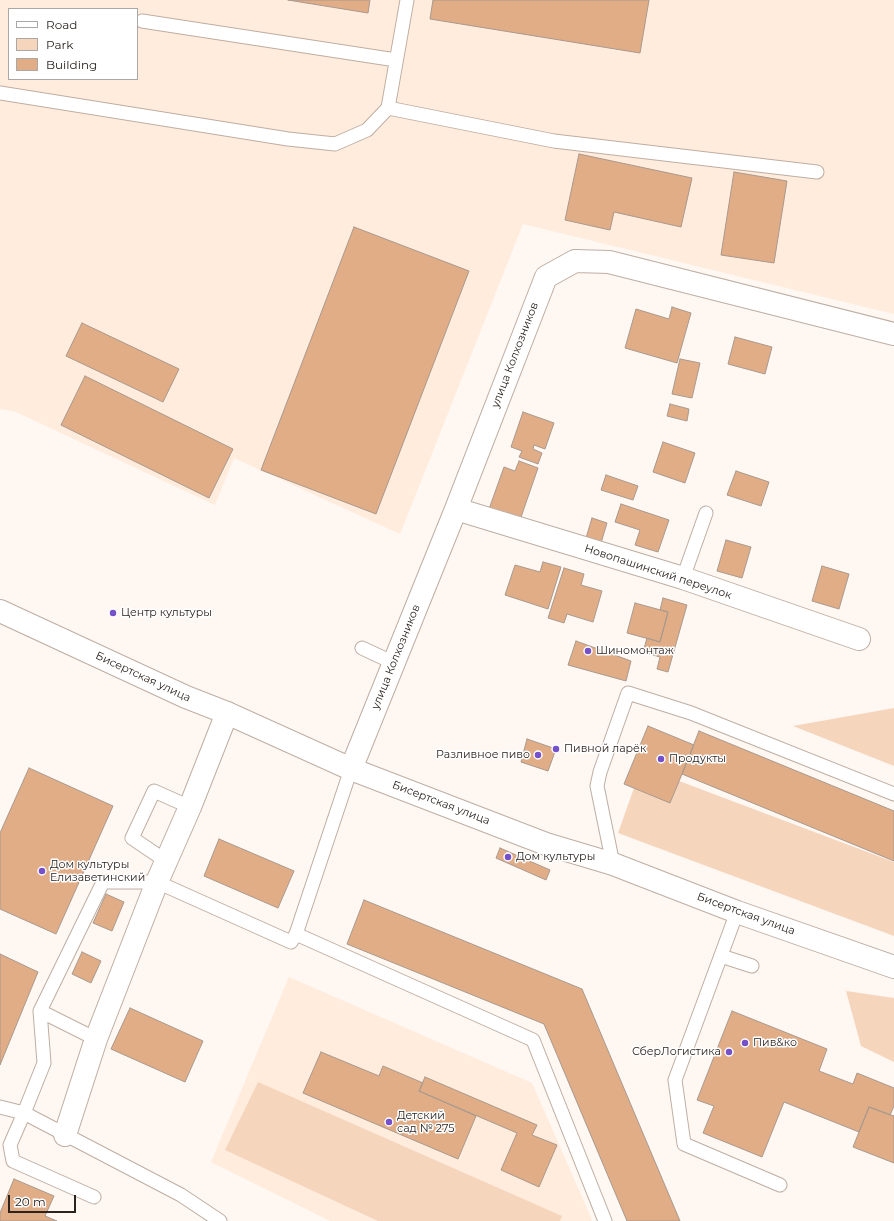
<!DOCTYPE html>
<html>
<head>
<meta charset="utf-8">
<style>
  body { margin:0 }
  #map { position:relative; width:894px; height:1221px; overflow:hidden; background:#fef7f2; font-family:Montserrat,sans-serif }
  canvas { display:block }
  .legend { position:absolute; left:8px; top:8px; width:130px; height:72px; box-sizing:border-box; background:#fff; border:1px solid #aaa7a5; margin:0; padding:5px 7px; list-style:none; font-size:12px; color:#2a231f }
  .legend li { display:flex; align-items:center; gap:8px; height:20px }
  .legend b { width:20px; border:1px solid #aaa7a5 }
  .scale { position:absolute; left:8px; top:1195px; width:68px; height:18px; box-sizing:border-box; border:2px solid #2a231f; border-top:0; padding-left:5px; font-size:12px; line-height:14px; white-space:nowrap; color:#2a231f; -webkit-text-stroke:3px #fff; paint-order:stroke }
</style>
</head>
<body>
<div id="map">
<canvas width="894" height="1221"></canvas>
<ul class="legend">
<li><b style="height:5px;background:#fff"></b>Road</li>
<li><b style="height:11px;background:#f6d5bd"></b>Park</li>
<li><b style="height:11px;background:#e0ad87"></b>Building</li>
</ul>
<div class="scale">20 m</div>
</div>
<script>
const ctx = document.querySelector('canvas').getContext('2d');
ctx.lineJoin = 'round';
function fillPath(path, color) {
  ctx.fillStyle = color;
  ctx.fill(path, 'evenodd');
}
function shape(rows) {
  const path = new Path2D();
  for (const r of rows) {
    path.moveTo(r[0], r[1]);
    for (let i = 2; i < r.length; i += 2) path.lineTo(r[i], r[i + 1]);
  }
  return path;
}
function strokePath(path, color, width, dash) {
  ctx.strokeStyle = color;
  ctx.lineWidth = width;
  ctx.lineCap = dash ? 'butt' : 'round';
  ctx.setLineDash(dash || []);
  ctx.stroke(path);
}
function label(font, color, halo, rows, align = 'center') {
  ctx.font = font + ' Montserrat,sans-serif';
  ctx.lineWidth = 3;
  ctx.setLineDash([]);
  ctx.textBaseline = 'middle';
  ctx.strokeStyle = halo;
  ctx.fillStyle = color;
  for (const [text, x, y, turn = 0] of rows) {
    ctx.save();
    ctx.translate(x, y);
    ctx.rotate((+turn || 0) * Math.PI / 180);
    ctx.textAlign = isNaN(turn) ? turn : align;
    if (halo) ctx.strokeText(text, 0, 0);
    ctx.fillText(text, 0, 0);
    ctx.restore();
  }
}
fillPath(shape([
  [0,0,894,0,894,314,523,224,400,534,234,458,215,505,16,412,0,409],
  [9,9,137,9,137,79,9,79],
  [289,977,532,1083,592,1220,591,1221,330,1221,211,1162]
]), '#ffecdd');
fillPath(shape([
  [894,708,894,766,793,726],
  [679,781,894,862,894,936,618,833,634,788,670,803],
  [846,991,894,998,894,1062,861,1046],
  [258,1082,562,1216,560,1221,378,1221,225,1150]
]), '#f6d5bd');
const building = shape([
  [288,0,370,0,368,13,288,0],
  [433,0,649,0,640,53,430,19,433,0],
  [579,154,692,178,681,227,614,212,610,230,565,220,579,154],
  [734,172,787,181,774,263,721,255,734,172],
  [354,227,469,271,376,514,261,470,354,227],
  [672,307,691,313,677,363,625,348,636,309,669,319,672,307],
  [82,323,179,369,163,402,66,356,82,323],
  [735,337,772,347,765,374,728,364,735,337],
  [680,359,700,363,692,398,672,394,680,359],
  [85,376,233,449,209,498,61,425,85,376],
  [670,404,689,409,687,421,667,416,670,404],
  [523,412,554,423,545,449,534,445,533,449,542,453,538,464,519,457,522,451,511,447,523,412],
  [663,442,695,453,685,483,653,472,663,442],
  [519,461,538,468,520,520,489,509,504,467,515,471,519,461],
  [736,471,769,482,761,506,727,495,736,471],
  [606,475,638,486,633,500,601,490,606,475],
  [621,504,669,520,658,552,635,545,640,530,615,522,621,504],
  [592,518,607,523,601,543,586,538,592,518],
  [726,540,751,547,742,578,717,571,726,540],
  [543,562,561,567,548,609,505,595,515,565,540,572,543,562],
  [822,566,849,574,839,609,812,601,822,566],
  [564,568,584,574,581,585,602,591,593,622,567,614,564,623,548,618,564,568],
  [663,598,687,605,668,672,657,669,660,657,643,652,647,638,660,642,668,612,660,610,663,598],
  [635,603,668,612,660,642,627,633,635,603],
  [576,641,631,661,626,681,568,665,576,641],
  [648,726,694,745,670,803,624,784,648,726],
  [699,731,894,811,894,861,682,774,699,731],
  [527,739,556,749,548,771,521,762,527,739],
  [29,768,113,806,56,934,0,909,0,833,29,768],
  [219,839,294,871,278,908,204,876,219,839],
  [500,848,550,870,546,880,496,858,500,848],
  [106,894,124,902,112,931,93,923,106,894],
  [364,900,582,989,680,1221,627,1221,544,1024,347,944,364,900],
  [82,952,101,961,91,983,72,974,82,952],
  [0,954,38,972,0,1065,0,954],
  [130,1008,203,1041,185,1082,111,1049,130,1008],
  [732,1011,827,1049,819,1071,853,1084,857,1073,894,1088,894,1106,890,1115,869,1107,859,1132,784,1102,762,1157,703,1133,714,1106,697,1100,732,1011],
  [321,1052,379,1076,383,1066,423,1083,419,1091,476,1116,458,1159,303,1093,321,1052],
  [425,1077,537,1125,532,1135,557,1145,539,1187,501,1170,517,1133,419,1091,425,1077],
  [869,1107,894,1116,894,1163,853,1147,869,1107],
  [14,1179,54,1196,45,1216,57,1221,0,1221,0,1213,14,1179]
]);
fillPath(building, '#e0ad87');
strokePath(building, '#a9998d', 1);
const service = shape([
  [142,21,396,60],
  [0,93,288,139,335,144,367,130,388,108,407,0],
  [388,108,554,141,817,172],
  [683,578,706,513],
  [362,648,394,663],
  [351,769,296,934,533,1040,605,1221],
  [166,861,132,838,154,791,190,807],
  [613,864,597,786,600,772,628,693,691,713,894,794],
  [737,912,675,1080,684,1144,780,1185],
  [721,956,752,966],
  [40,1011,96,1039],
  [0,1107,24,1113,181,1195,220,1221],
  [94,1197,13,1161,10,1145,24,1113,44,1063,40,1011,103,882,157,882,291,942,296,934]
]);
const minor = shape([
  [456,509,683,578,859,639],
  [351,769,456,509,546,277,575,261,609,262,894,334],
  [65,1135,96,1039,157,882,190,807,227,713]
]);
const secondary = shape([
  [0,611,186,697,227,713,351,769,546,844,613,864,737,912,894,967]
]);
strokePath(service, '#beaea2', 15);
strokePath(minor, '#beaea2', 24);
strokePath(secondary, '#beaea2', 24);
strokePath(service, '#fff', 13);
strokePath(minor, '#fff', 22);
strokePath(secondary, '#fff', 22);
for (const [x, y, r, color] of [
  [113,613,4,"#7451ca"],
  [588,651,4,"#7451ca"],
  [556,749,4,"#7451ca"],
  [538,755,4,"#7451ca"],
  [661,759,4,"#7451ca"],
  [508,857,4,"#7451ca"],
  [42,871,4,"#7451ca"],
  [745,1043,4,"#7451ca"],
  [729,1052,4,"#7451ca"],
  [389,1122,4,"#7451ca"]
]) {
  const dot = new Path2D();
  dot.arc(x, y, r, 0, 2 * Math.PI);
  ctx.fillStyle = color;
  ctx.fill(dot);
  strokePath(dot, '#fff', 1.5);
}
label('11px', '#2a231f', '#fff', [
  ["улица Колхозников",515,355,-69],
  ["Новопашинский переулок",658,572,18],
  ["улица Колхозников",396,657,-68],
  ["Бисертская улица",143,677,25],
  ["Бисертская улица",441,803,21],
  ["Бисертская улица",746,914,20]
]);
label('11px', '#2a231f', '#fff', [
  ["Центр культуры",121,613],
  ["Шиномонтаж",596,651],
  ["Пивной ларёк",564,749],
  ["Разливное пиво",530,755,"right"],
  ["Продукты",669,759],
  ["Дом культуры",516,857],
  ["Дом культуры",50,865],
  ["Елизаветинский",50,878],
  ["Пив&ко",753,1043],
  ["СберЛогистика",721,1052,"right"],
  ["Детский",397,1116],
  ["сад № 275",397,1129]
], 'left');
</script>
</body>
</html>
